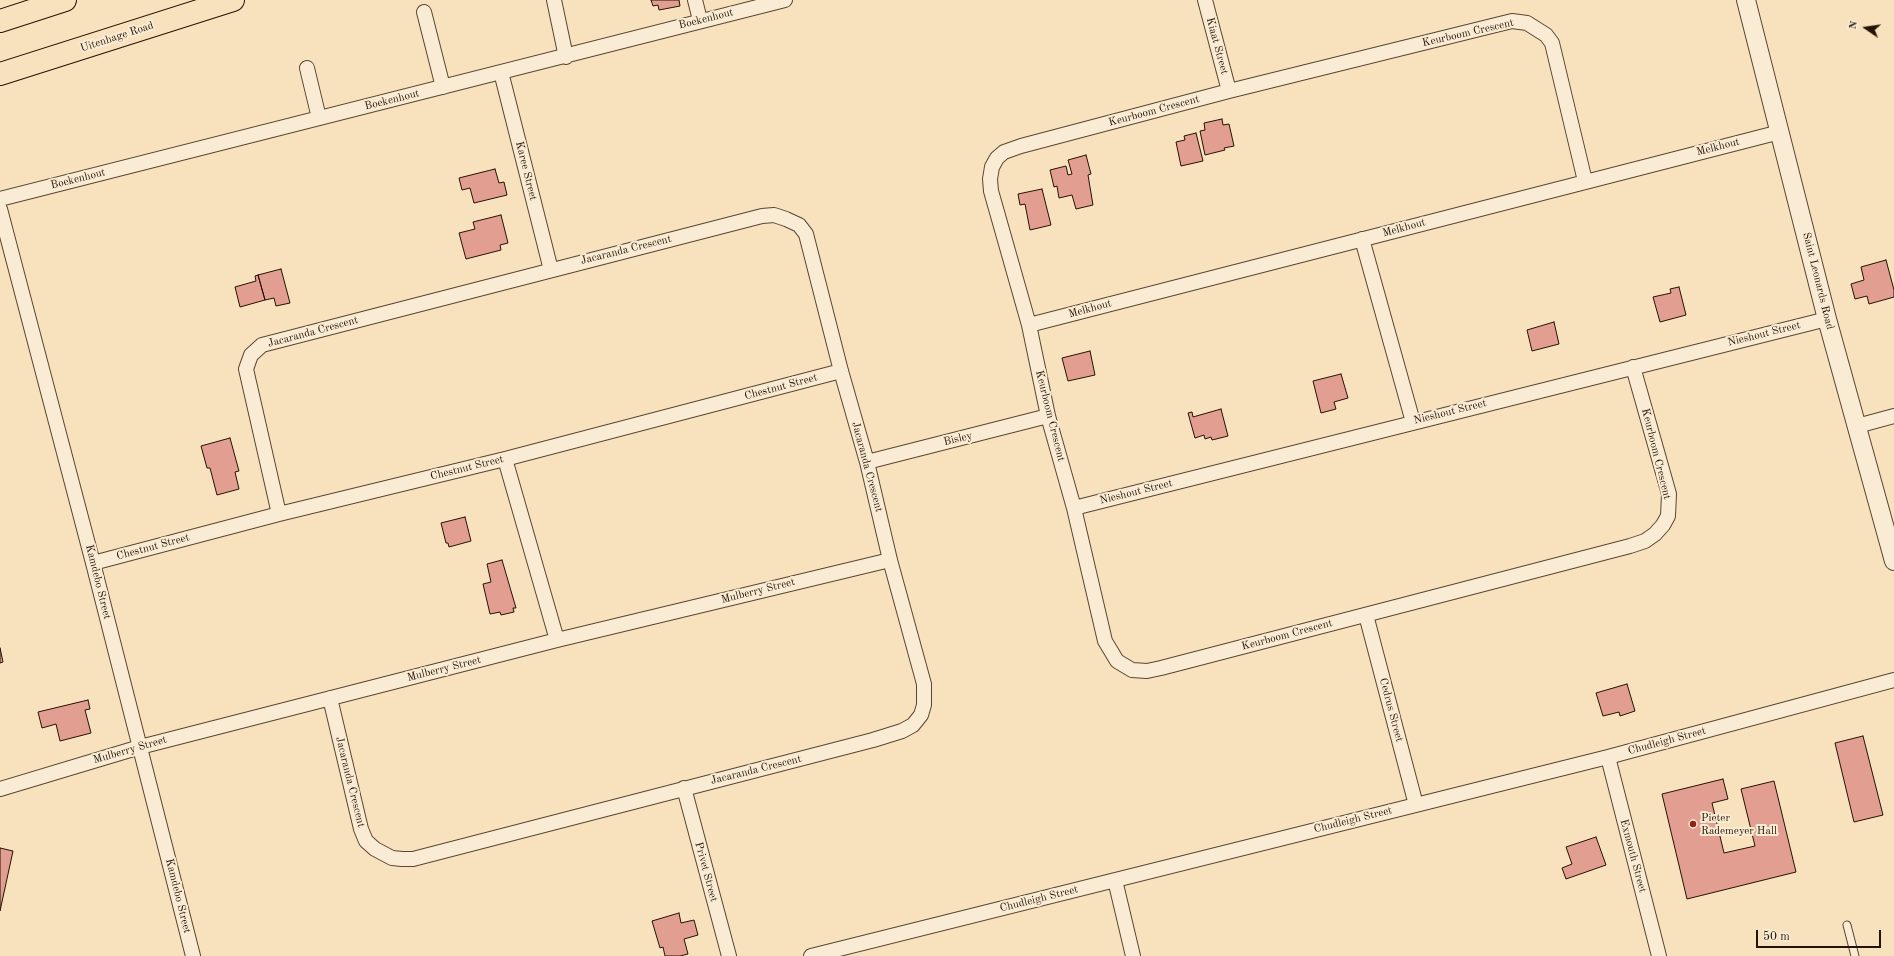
<!DOCTYPE html>
<html>
<head>
<meta charset="utf-8">
<style>
  body { margin:0 }
  #map { position:relative; width:1894px; height:956px; overflow:hidden; background:#f8e1bd; font-family:"Old Standard TT",serif }
  canvas { display:block }
  .north { position:absolute; left:1846px; top:8px; width:40px; height:40px; -webkit-text-stroke:3px #faecd4; paint-order:stroke; rotate:283deg; font-size:11px; font-weight:700; line-height:16px; text-align:center; color:#241204 }
  .north::after { content:''; display:block; margin:auto; width:14px; height:18px; background:#241204; clip-path:polygon(50% 0,100% 100%,50% 72%,0 100%) }
  .scale { position:absolute; left:1756px; top:930px; width:125px; height:18px; box-sizing:border-box; border:2px solid #241204; border-top:0; padding-left:5px; font-size:12px; line-height:14px; white-space:nowrap; color:#241204; -webkit-text-stroke:3px #faecd4; paint-order:stroke }
</style>
</head>
<body>
<div id="map">
<canvas width="1894" height="956"></canvas>
<div class="north">N</div>
<div class="scale">50 m</div>
</div>
<script>
const ctx = document.querySelector('canvas').getContext('2d');
ctx.lineJoin = 'round';
function fillPath(path, color) {
  ctx.fillStyle = color;
  ctx.fill(path, 'evenodd');
}
function shape(rows) {
  const path = new Path2D();
  for (const r of rows) {
    path.moveTo(r[0], r[1]);
    for (let i = 2; i < r.length; i += 2) path.lineTo(r[i], r[i + 1]);
  }
  return path;
}
function strokePath(path, color, width, dash) {
  ctx.strokeStyle = color;
  ctx.lineWidth = width;
  ctx.lineCap = dash ? 'butt' : 'round';
  ctx.setLineDash(dash || []);
  ctx.stroke(path);
}
function label(font, color, halo, rows, align = 'center') {
  ctx.font = font + ' "Old Standard TT",serif';
  ctx.lineWidth = 4;
  ctx.setLineDash([]);
  ctx.textBaseline = 'middle';
  ctx.strokeStyle = halo;
  ctx.fillStyle = color;
  for (const [text, x, y, turn = 0] of rows) {
    ctx.save();
    ctx.translate(x, y);
    ctx.rotate((+turn || 0) * Math.PI / 180);
    ctx.textAlign = isNaN(turn) ? turn : align;
    if (halo) ctx.strokeText(text, 0, 0);
    ctx.fillText(text, 0, 0);
    ctx.restore();
  }
}
const building = shape([
  [651,0,679,0,680,6,659,10,658,5,653,6,651,0],
  [1222,119,1223,125,1229,124,1234,146,1224,148,1225,150,1205,155,1200,131,1205,130,1204,123,1222,119],
  [1196,133,1203,161,1181,166,1176,142,1185,140,1184,136,1196,133],
  [1086,155,1091,174,1088,175,1093,205,1076,209,1072,195,1059,198,1057,186,1054,187,1050,170,1066,166,1068,175,1072,174,1068,160,1086,155],
  [495,169,499,183,504,182,507,195,474,203,470,188,462,190,459,178,495,169],
  [1042,189,1051,225,1030,230,1025,204,1020,205,1018,194,1042,189],
  [501,215,508,243,500,245,501,250,466,259,459,233,475,229,473,222,501,215],
  [1886,260,1894,290,1894,297,1869,304,1867,296,1855,299,1851,284,1864,280,1861,267,1886,260],
  [281,269,290,303,276,306,274,298,265,300,258,275,281,269],
  [258,275,265,300,240,307,235,287,256,281,255,276,258,275],
  [1679,287,1686,315,1660,322,1653,297,1671,293,1670,289,1679,287],
  [1554,322,1559,344,1532,351,1527,330,1554,322],
  [1090,351,1095,375,1068,381,1062,358,1090,351],
  [1341,374,1348,398,1334,402,1336,409,1321,413,1313,381,1341,374],
  [1221,409,1228,436,1212,440,1211,437,1205,439,1204,435,1195,438,1188,413,1192,412,1193,417,1221,409],
  [230,438,239,471,235,472,239,489,217,495,210,468,207,468,201,446,230,438],
  [465,517,471,541,449,547,448,543,446,543,441,523,465,517],
  [502,560,516,608,513,608,514,612,501,615,500,612,490,614,483,584,491,582,487,564,502,560],
  [0,648,3,662,0,663,0,648],
  [1627,684,1635,711,1620,716,1619,712,1603,716,1596,693,1627,684],
  [88,700,90,709,85,710,91,733,60,741,56,724,42,728,38,712,88,700],
  [1863,736,1883,815,1854,822,1835,743,1863,736],
  [1723,779,1728,799,1712,803,1724,853,1755,846,1741,789,1774,781,1796,872,1687,899,1662,794,1723,779],
  [1596,837,1606,865,1566,879,1562,868,1572,864,1566,847,1596,837],
  [0,848,13,851,0,911,0,848],
  [679,913,681,923,694,920,698,935,684,939,688,954,680,956,665,956,663,947,660,948,652,921,679,913]
]);
fillPath(building, '#e19e91');
strokePath(building, '#241204', 1);
const service = shape([
  [1847,925,1855,956]
]);
const minor = shape([
  [554,0,566,57],
  [695,0,700,20],
  [1205,0,1229,91],
  [424,12,443,87],
  [307,68,319,118],
  [501,72,551,270],
  [1585,181,1552,43,1546,35,1527,23,1512,21,1229,91,1021,146,1004,152,997,158,992,167,990,179,991,191,1029,325,1048,416,1074,508,1105,641,1117,661,1132,670,1147,671,1161,668,1630,546,1645,541,1655,534,1663,525,1668,516,1669,494,1633,367],
  [0,199,785,0],
  [0,209,93,563,193,956],
  [1362,239,1413,422],
  [1029,325,1780,132],
  [1857,426,1894,416],
  [505,459,557,640],
  [867,462,1048,416],
  [1074,508,1827,319],
  [279,514,246,369,251,355,262,345,762,216,774,215,786,219,799,225,806,234,841,371,867,462,890,560,924,684,924,705,921,715,913,725,902,731,873,740,413,859,402,859,392,858,375,849,366,841,361,829,330,698],
  [93,563,279,514,505,459,841,371],
  [1366,615,1416,805],
  [1608,757,1659,956],
  [684,788,729,956],
  [0,789,140,747,557,640,890,560],
  [1115,880,1133,956],
  [811,956,1608,757,1894,680]
]);
const tertiary = shape([
  [1746,0,1827,319,1894,561]
]);
const primary = shape([
  [0,21,65,0],
  [0,74,233,0]
]);
strokePath(service, '#594632', 9);
strokePath(minor, '#594632', 16);
strokePath(tertiary, '#594632', 20);
strokePath(primary, '#241204', 24);
strokePath(service, '#faecd4', 7);
strokePath(minor, '#faecd4', 14);
strokePath(tertiary, '#faecd4', 18);
strokePath(primary, '#f8e1bd', 22);
for (const [x, y, r, color] of [
  [1693,824,4,"#8f2418"]
]) {
  const dot = new Path2D();
  dot.arc(x, y, r, 0, 2 * Math.PI);
  ctx.fillStyle = color;
  ctx.fill(dot);
  strokePath(dot, '#faecd4', 1.5);
}
label('11px', '#241204', '#faecd4', [
  ["Boekenhout",706,19,-14],
  ["Keurboom Crescent",1468,33,-13],
  ["Uitenhage Road",117,37,-18],
  ["Kiaat Street",1217,46,75],
  ["Boekenhout",392,100,-14],
  ["Keurboom Crescent",1154,111,-15],
  ["Melkhout",1718,147,-14],
  ["Karee Street",526,171,76],
  ["Boekenhout",78,179,-14],
  ["Melkhout",1404,228,-15],
  ["Jacaranda Crescent",626,250,-14],
  ["Saint Leonards Road",1818,281,76],
  ["Melkhout",1090,309,-15],
  ["Jacaranda Crescent",313,332,-15],
  ["Nieshout Street",1764,334,-14],
  ["Chestnut Street",781,387,-15],
  ["Nieshout Street",1450,412,-14],
  ["Keurboom Crescent",1050,416,76],
  ["Bisley",958,439,-14],
  ["Keurboom Crescent",1656,454,76],
  ["Jacaranda Crescent",867,467,75],
  ["Chestnut Street",467,468,-14],
  ["Nieshout Street",1136,492,-14],
  ["Chestnut Street",153,547,-15],
  ["Kamdebo Street",98,582,76],
  ["Mulberry Street",758,591,-14],
  ["Keurboom Crescent",1287,635,-15],
  ["Mulberry Street",444,669,-14],
  ["Cedrus Street",1391,710,75],
  ["Chudleigh Street",1667,741,-15],
  ["Mulberry Street",130,750,-16],
  ["Jacaranda Crescent",756,770,-14],
  ["Jacaranda Crescent",350,782,76],
  ["Chudleigh Street",1353,820,-14],
  ["Exmouth Street",1633,856,75],
  ["Privet Street",706,872,75],
  ["Kamdebo Street",178,896,76],
  ["Chudleigh Street",1039,899,-14]
]);
label('11px', '#241204', '#faecd4', [
  ["Pieter",1701,818],
  ["Rademeyer Hall",1701,831]
], 'left');
</script>
</body>
</html>
